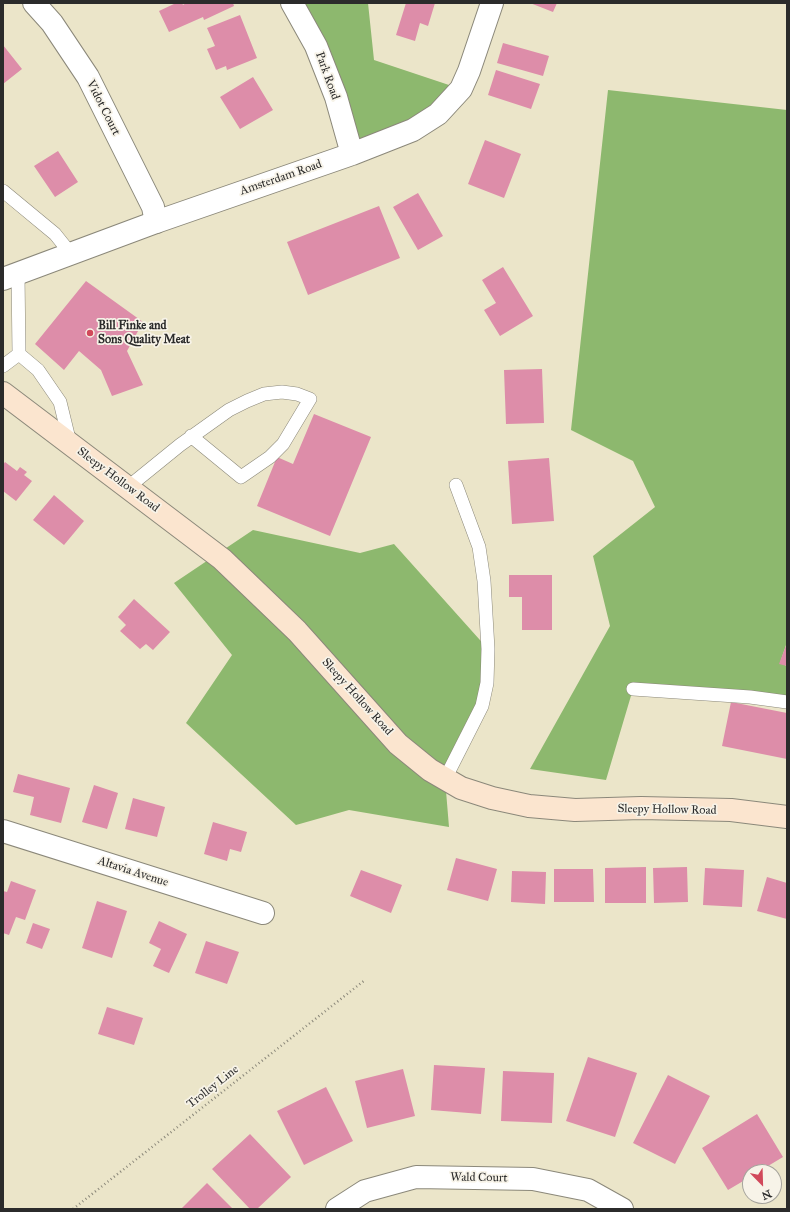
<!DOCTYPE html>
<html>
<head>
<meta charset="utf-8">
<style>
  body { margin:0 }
  #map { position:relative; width:790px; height:1212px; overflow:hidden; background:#ebe5c9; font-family:"IM FELL Great Primer",serif }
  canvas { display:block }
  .frame { position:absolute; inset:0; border:4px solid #2b2b2b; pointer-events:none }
  .north { position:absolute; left:742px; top:1164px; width:40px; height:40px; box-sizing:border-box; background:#f7f3e8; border:1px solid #a5a39c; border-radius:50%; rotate:157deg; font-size:11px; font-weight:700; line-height:16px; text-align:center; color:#2b2b2b }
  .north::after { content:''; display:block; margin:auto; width:14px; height:18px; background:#d1495b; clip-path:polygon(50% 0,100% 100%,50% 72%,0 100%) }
</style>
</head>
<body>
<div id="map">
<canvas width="790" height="1212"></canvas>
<div class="frame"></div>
<div class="north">N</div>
</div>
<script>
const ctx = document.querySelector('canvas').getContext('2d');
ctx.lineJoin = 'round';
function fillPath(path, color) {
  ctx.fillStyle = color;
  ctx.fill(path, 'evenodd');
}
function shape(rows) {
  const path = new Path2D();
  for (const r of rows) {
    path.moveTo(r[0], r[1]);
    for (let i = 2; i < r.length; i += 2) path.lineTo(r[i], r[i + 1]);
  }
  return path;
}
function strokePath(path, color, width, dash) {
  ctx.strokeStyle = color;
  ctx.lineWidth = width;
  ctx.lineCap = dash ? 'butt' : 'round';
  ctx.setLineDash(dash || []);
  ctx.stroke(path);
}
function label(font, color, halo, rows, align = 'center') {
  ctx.font = font + ' "IM FELL Great Primer",serif';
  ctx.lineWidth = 3.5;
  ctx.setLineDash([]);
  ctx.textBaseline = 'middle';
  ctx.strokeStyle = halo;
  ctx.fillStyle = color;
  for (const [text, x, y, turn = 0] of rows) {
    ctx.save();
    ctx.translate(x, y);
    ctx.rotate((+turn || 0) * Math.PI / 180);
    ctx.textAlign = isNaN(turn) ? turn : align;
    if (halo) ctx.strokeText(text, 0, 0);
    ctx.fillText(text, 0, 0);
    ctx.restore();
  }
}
fillPath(shape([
  [292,3,368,3,374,60,461,89,352,154],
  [608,90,787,110,787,642,780,663,787,666,787,702,633,689,606,780,530,769,610,626,593,556,655,507,633,461,571,430],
  [253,530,360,553,394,544,488,649,487,683,445,779,449,827,349,810,296,825,186,723,232,655,174,583]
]), '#8db86e');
fillPath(shape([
  [176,3,182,3,183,5,186,3,233,3,234,6,204,20,203,17,169,32,159,11],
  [406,3,435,3,428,26,420,23,415,41,396,35],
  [530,3,557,3,553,12],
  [240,15,257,58,227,70,226,66,216,70,207,49,215,46,207,28],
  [503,43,549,56,543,76,497,63],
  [3,45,22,69,3,84],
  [496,70,540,84,531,109,488,95],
  [253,77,273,110,240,129,220,97],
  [485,140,521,154,504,198,468,184],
  [58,151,78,182,55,197,34,166],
  [418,193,443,236,418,250,393,207],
  [379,206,400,258,308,295,287,242],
  [503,267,533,316,500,336,484,310,496,303,482,280],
  [86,281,143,322,127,351,143,385,112,396,101,370,79,351,64,370,35,344],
  [542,369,544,423,506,424,504,370],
  [314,414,371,437,330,536,257,506,277,457,293,464],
  [549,458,554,521,512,524,508,461],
  [5,462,17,471,20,467,27,472,24,475,32,481,16,501,3,491,3,465],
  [54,495,84,521,64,545,33,520],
  [509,575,552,575,552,630,522,630,522,597,509,597],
  [134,599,170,632,153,650,146,644,140,649,120,631,126,625,118,617],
  [787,643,787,666,779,664],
  [731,702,787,713,787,759,722,746],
  [18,774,70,788,61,823,30,815,34,797,13,792],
  [94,785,118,793,107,829,82,822],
  [133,798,165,807,157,837,125,829],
  [213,822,247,832,241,852,230,849,227,861,204,854],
  [456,858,497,869,488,901,447,890],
  [646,867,646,903,605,903,605,868],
  [687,867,688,902,654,903,653,868],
  [705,868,744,870,742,907,703,905],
  [554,869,593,869,594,902,554,902],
  [361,870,402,885,391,913,350,896],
  [512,871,546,872,545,904,511,902],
  [767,877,787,883,787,919,757,911],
  [11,881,36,890,25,920,16,917,9,935,3,933,3,891,7,892],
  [97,901,127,911,112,958,82,948],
  [159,921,187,934,169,973,153,966,161,949,149,943],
  [33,923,50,929,42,949,26,943],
  [206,941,239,952,227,984,195,973],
  [107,1007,143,1018,134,1045,98,1034],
  [588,1057,637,1073,615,1137,566,1121],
  [434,1065,485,1068,481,1114,431,1110],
  [403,1069,415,1116,367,1128,355,1081],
  [503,1071,554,1073,552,1123,501,1121],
  [668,1075,710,1096,675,1164,633,1143],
  [326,1087,353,1141,304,1165,277,1111],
  [757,1114,783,1157,758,1172,750,1172,750,1177,728,1190,702,1148],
  [250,1134,291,1177,257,1209,250,1209,212,1169],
  [207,1183,233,1209,181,1209]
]), '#dd8da9');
const service = shape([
  [3,191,55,234,71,254],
  [18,274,19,354,38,370,60,402,70,443],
  [3,366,19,354],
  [127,488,180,445,229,410,247,401,264,394,282,392,297,394,310,399,283,444,270,457,241,477,191,436],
  [633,689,750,697,787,702],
  [445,779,482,706,487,683,488,649,484,581,479,547,456,485]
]);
const minor = shape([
  [34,3,52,23,88,77,153,207,156,222],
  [3,831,263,913],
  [337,1209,365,1191,416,1177,533,1179,588,1190,622,1209]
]);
const tertiary = shape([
  [292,3,316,46,336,97,352,154],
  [3,279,156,222,352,154,413,130,438,114,461,89,469,71,492,3]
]);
const secondary = shape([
  [3,393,222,559,297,631,398,744,430,770,461,788,492,798,529,806,575,810,641,808,731,810,787,817]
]);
strokePath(service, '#8b887a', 14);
strokePath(minor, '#8b887a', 24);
strokePath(tertiary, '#8b887a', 24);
strokePath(secondary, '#8b887a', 24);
strokePath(shape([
  [73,1209,365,980]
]), '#8b887a', 2.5, [1, 3]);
strokePath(service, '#fff', 13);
strokePath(minor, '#fff', 22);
strokePath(tertiary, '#fff', 22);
strokePath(secondary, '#fbe5cf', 22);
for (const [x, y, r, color] of [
  [90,333,4,"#d1495b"]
]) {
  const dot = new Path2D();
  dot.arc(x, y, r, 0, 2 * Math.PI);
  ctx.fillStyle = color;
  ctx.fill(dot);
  strokePath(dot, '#f7f3e8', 1.5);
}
label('12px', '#2b2b2b', '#f7f3e8', [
  ["Park Road",327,76,70],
  ["Vidot Court",103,108,63],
  ["Amsterdam Road",281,178,-19],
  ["Sleepy Hollow Road",118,480,37],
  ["Sleepy Hollow Road",357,697,48],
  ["Sleepy Hollow Road",667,810,1],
  ["Altavia Avenue",133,872,18],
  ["Trolley Line",213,1087,-38],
  ["Wald Court",479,1178,1]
]);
label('bold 12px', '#2b2b2b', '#f7f3e8', [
  ["Bill Finke and",98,326],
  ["Sons Quality Meat",98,340]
], 'left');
</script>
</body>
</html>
